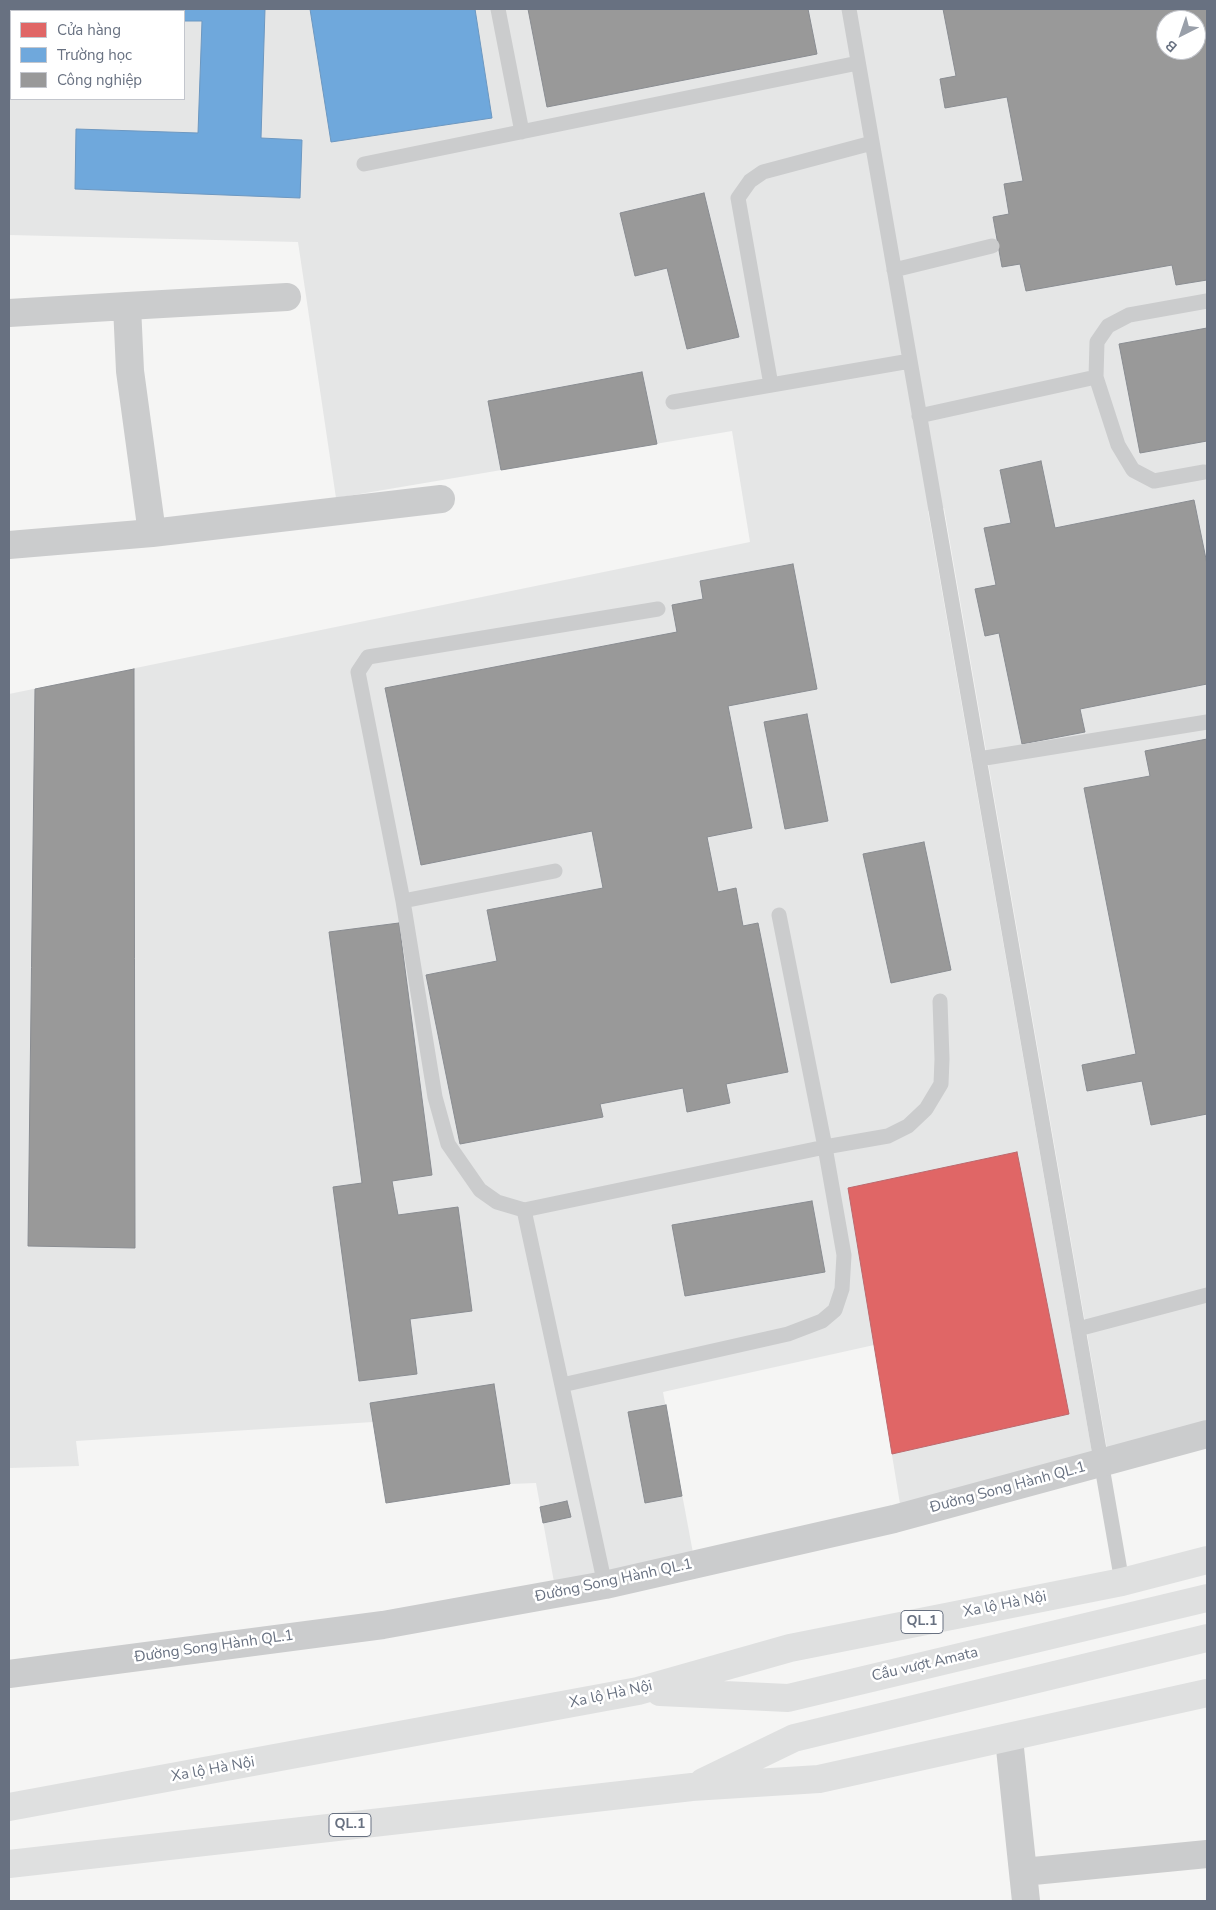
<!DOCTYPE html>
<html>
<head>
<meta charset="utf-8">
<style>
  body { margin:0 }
  #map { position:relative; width:1216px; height:1910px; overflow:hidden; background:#f5f5f4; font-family:"Nunito Sans",sans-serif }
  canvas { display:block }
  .frame { position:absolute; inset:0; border:10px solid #687181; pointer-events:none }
  .legend { position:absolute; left:10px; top:10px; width:175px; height:90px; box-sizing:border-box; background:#fff; border:1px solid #c3c6cd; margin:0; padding:6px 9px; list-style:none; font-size:15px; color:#687181 }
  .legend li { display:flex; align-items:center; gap:10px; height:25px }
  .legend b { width:25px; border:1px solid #c3c6cd }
  .north { position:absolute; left:1156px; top:10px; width:50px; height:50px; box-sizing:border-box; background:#fff; border:1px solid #c3c6cd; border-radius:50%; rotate:221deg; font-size:14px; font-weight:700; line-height:20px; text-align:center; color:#687181 }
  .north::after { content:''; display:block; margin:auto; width:18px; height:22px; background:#999fa9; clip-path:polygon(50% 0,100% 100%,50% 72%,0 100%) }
</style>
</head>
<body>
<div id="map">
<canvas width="1216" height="1910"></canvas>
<div class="frame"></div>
<ul class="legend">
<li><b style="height:14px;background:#e06666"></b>Cửa hàng</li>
<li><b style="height:14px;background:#6fa8dc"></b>Trường học</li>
<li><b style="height:14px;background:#999"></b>Công nghiệp</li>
</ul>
<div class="north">B</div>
</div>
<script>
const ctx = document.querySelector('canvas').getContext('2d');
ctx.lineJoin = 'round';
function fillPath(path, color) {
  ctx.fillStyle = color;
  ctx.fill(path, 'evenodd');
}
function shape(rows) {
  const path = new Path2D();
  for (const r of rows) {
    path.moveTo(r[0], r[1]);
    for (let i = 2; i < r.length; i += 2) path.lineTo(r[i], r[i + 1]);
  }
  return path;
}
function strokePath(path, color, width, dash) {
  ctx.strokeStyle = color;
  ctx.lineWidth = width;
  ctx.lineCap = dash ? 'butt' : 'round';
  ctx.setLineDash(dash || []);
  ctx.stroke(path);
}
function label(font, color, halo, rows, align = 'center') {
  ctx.font = font + ' "Nunito Sans",sans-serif';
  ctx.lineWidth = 5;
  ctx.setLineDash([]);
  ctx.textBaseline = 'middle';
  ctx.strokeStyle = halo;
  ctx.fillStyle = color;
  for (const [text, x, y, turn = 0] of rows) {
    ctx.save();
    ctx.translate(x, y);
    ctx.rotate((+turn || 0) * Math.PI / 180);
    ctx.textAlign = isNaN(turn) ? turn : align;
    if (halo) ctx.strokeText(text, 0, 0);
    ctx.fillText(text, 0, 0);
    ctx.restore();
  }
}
fillPath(shape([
  [9,9,1207,9,1207,1421,1107,1449,944,508,928,511,1092,1453,900,1504,874,1345,663,1392,693,1553,554,1582,536,1483,510,1484,386,1503,373,1422,76,1441,79,1466,9,1468,9,694,750,542,732,431,336,498,298,242,9,235],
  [11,11,184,11,184,99,11,99],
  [1166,20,1196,20,1196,50,1166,50]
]), '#e5e6e6');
const shops = shape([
  [1017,1152,1069,1414,892,1454,848,1188,1017,1152]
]);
fillPath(shops, '#e06666');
strokePath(shops, '#bc696e', 1);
const schools = shape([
  [182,9,265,9,261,138,302,140,300,198,75,189,76,129,198,133,202,21,184,21,182,9],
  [310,9,475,9,492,118,331,142,310,9]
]);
fillPath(schools, '#6fa8dc');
strokePath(schools, '#6d98c1', 1);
const industry = shape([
  [528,9,808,9,817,54,547,107,528,9],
  [943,9,1207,9,1207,280,1176,285,1172,265,1026,291,1020,264,1002,267,993,217,1009,214,1004,184,1023,181,1007,97,945,108,940,79,956,76,943,9],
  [1166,20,1196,20,1196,50,1166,50,1166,20],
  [704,193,739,337,687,349,667,268,635,276,620,213,704,193],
  [1207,328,1207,441,1140,453,1119,344,1207,328],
  [642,372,657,444,501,470,488,401,642,372],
  [1041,461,1055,528,1194,500,1207,564,1207,684,1080,709,1085,732,1022,744,999,633,985,636,975,589,996,585,984,528,1011,523,1000,470,1041,461],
  [793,564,817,689,728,706,752,828,707,837,718,892,736,888,743,926,758,923,788,1072,726,1084,730,1103,687,1112,683,1088,600,1104,603,1117,460,1144,426,975,497,961,487,910,603,888,592,831,421,865,385,688,677,632,672,605,703,599,700,581,793,564],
  [134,669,135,1248,28,1246,35,689,134,669],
  [807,714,828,821,785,829,764,722,807,714],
  [1207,739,1207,1114,1151,1125,1142,1081,1087,1091,1082,1065,1136,1054,1084,788,1150,776,1145,751,1207,739],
  [924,842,951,970,891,983,863,854,924,842],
  [399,923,432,1175,392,1181,398,1215,458,1207,472,1311,410,1319,417,1374,359,1381,333,1187,362,1183,329,932,399,923],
  [812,1201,825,1272,685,1296,672,1225,812,1201],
  [494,1384,510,1484,386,1503,370,1403,494,1384],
  [666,1405,682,1496,645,1503,628,1412,666,1405],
  [567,1501,571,1517,543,1523,540,1507,567,1501]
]);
fillPath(industry, '#999');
strokePath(industry, '#8a8d92', 1);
strokePath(shape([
  [498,9,522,132],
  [849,9,1122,1582],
  [364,164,858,63],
  [894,270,992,246],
  [1096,377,1118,445,1133,470,1154,481,1204,472],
  [771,385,738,198,750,181,763,172,872,143],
  [673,402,910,361],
  [919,416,1096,377,1097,342,1108,326,1129,315,1207,301],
  [979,759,1207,722],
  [403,901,555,871],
  [524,1210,497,1202,480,1190,448,1144,435,1097,403,901,358,672,368,657,658,609],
  [1078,1329,1207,1295],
  [562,1385,788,1334,822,1321,835,1310,842,1289,844,1255,825,1147,888,1136,908,1126,926,1109,941,1084,942,1059,940,1001],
  [605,1585,524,1210,825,1147,779,915]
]), '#cbcccd', 15);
strokePath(shape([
  [127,306,287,297],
  [9,313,127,306,130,371,152,533],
  [9,545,152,533,441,499],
  [9,1674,383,1625,605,1585,894,1519,1207,1434],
  [1009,1739,1026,1901],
  [1023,1872,1207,1854]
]), '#cbcccd', 28);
strokePath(shape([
  [660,1692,788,1698,1207,1598],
  [703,1782,794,1738,1207,1638],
  [9,1807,638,1691,790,1648,1122,1582,1207,1560],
  [9,1864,692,1787,819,1779,1207,1693]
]), '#dfe0e0', 28);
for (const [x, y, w] of [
  [922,1622,42],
  [350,1825,42]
]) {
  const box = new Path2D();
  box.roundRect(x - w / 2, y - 11.5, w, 23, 4);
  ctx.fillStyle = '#fff';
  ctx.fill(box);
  strokePath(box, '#687181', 1);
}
label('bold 14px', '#687181', null, [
  ["QL.1",922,1622],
  ["QL.1",350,1825]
]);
label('15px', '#687181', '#fff', [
  ["Đường Song Hành QL.1",1008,1488,-15],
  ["Đường Song Hành QL.1",614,1581,-12],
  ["Xa lộ Hà Nội",1005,1605,-11],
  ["Đường Song Hành QL.1",214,1647,-8],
  ["Cầu vượt Amata",925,1665,-13],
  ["Xa lộ Hà Nội",611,1695,-12],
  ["Xa lộ Hà Nội",213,1770,-10]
]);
</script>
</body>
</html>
